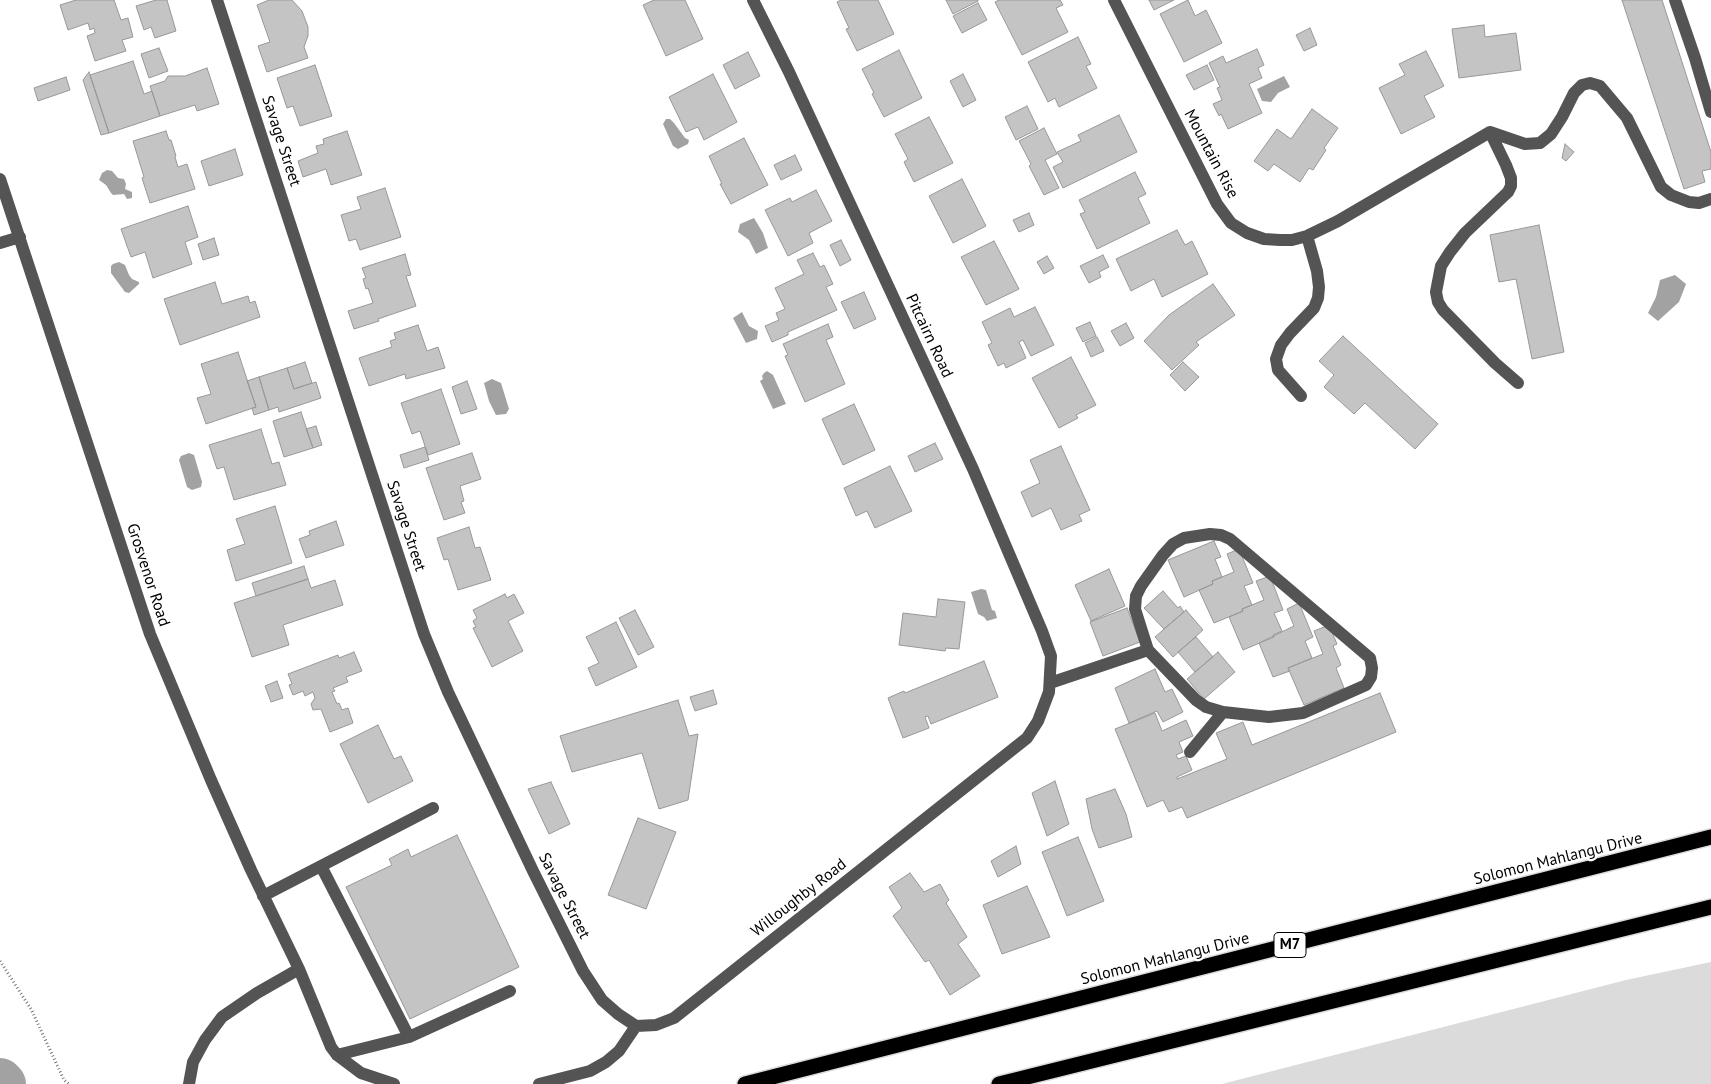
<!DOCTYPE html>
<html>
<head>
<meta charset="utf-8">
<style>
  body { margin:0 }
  canvas { display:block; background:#fff }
</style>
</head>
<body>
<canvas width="1711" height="1084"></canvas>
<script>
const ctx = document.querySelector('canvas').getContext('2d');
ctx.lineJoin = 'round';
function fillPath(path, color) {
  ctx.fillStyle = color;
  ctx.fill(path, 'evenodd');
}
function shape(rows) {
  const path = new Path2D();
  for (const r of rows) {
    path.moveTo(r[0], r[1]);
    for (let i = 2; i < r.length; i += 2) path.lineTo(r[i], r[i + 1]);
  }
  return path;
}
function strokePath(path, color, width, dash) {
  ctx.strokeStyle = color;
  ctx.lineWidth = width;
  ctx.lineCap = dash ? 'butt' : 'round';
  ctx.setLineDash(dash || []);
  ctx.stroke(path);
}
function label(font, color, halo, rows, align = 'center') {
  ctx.font = font + ' "PT Sans",sans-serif';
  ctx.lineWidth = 4.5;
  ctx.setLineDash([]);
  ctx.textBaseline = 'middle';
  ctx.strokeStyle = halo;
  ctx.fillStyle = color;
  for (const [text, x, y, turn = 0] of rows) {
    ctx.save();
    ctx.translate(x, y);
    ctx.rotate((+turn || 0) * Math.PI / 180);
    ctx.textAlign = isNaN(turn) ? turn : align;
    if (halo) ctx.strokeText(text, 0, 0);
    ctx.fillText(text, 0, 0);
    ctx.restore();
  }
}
fillPath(shape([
  [1711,962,1711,1084,1222,1084,1626,980]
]), '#dbdbdb');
fillPath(shape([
  [1284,76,1290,87,1278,93,1271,102,1262,101,1257,89],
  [666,119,670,119,674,123,685,138,689,140,688,144,678,149,673,146,663,124],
  [107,170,112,171,118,178,124,179,126,184,125,189,132,192,132,198,127,199,124,194,113,195,111,193,106,185,99,180,102,173],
  [754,218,763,233,768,248,756,254,749,240,738,232,740,224],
  [119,262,125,265,129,275,132,279,139,282,139,284,129,293,125,292,111,273,111,266,113,264],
  [1675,275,1686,284,1679,302,1658,321,1648,313,1656,297,1660,280],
  [742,312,749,326,758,331,757,339,746,343,733,318],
  [767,371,773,375,786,404,773,409,760,381,763,379,762,376,764,373],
  [492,379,501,383,509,409,506,414,496,415,489,401,484,383],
  [189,453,194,455,202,482,201,487,192,490,187,487,179,460,181,456],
  [981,589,986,590,992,610,995,611,997,618,987,621,984,617,978,614,971,592]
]), '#a2a2a2');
strokePath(shape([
  [0,1081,3,1084]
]), '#a2a2a2', 46);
const building = shape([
  [76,0,114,0,121,20,128,18,133,37,122,40,126,51,95,61,87,36,95,33,94,28,90,30,88,23,68,30,60,5,76,0],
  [156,0,167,0,176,31,155,38,151,27,144,30,136,6,156,0],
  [269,0,292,0,302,11,308,27,308,36,304,47,308,58,267,72,258,46,270,42,257,5,269,0],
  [654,0,685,0,703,39,666,56,643,5,654,0],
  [841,0,878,0,894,34,857,51,846,29,849,28,837,2,841,0],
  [946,0,978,0,978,1,953,14,946,0],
  [999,0,1060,0,1063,5,1056,8,1068,32,1022,55,995,2,999,0],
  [1149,0,1174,0,1154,10,1149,0],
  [1188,0,1195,16,1206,10,1222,43,1184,62,1160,14,1188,0],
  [1622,0,1662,0,1711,152,1711,169,1702,171,1705,182,1684,189,1622,0],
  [978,3,987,20,962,33,953,16,978,3],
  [1484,25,1485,37,1516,33,1521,70,1459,78,1452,29,1484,25],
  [1310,28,1317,45,1304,51,1296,35,1310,28],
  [1078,37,1091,64,1086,66,1097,88,1059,107,1055,98,1048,102,1028,62,1078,37],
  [159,48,168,71,149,78,141,54,159,48],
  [1257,49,1264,65,1258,68,1262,78,1249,84,1262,113,1228,129,1221,114,1219,116,1213,104,1222,100,1217,88,1220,87,1209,63,1223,56,1226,63,1257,49],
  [899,50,922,98,884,117,872,94,874,93,862,69,899,50],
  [1426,51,1444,86,1424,96,1435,117,1401,134,1379,88,1405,75,1399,64,1426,51],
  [748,52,760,76,735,89,723,65,748,52],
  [133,61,144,94,152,91,160,116,109,133,90,75,133,61],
  [315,65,332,116,300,126,293,106,287,108,277,78,315,65],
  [1207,65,1214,80,1194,90,1186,75,1207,65],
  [207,68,219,104,197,111,195,105,160,116,150,86,165,81,168,76,185,76,207,68],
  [89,72,109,133,101,135,83,80,89,72],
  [713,74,737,122,704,140,698,127,686,132,669,97,713,74],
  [963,74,976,100,963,107,950,81,963,74],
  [66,77,70,90,38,101,34,88,66,77],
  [1027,106,1038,129,1016,140,1005,117,1027,106],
  [1312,109,1338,128,1324,148,1326,150,1313,170,1309,168,1300,182,1274,164,1268,171,1254,161,1277,129,1291,139,1312,109],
  [1119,115,1137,152,1063,188,1053,167,1063,162,1057,152,1081,141,1078,135,1119,115],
  [929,117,953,163,914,182,904,162,908,159,895,134,929,117],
  [1044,128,1057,154,1045,160,1059,188,1044,195,1029,166,1031,164,1019,141,1044,128],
  [166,131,169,140,171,140,176,156,175,157,178,167,187,164,195,189,150,203,142,178,144,177,133,141,166,131],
  [347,131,362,175,331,185,326,169,303,177,298,161,318,153,316,146,324,144,323,139,347,131],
  [744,138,768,185,731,204,720,184,722,184,709,156,744,138],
  [1565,144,1574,152,1566,161,1562,158,1565,144],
  [235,149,243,175,209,186,201,161,235,149],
  [795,155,802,170,781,180,774,165,795,155],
  [1135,172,1146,194,1138,198,1150,223,1097,249,1080,214,1085,212,1079,200,1135,172],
  [962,179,986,226,953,243,929,196,962,179],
  [385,188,401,237,360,250,356,239,349,241,341,215,361,209,357,197,385,188],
  [816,190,832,221,809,233,813,243,788,256,765,210,790,198,792,202,816,190],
  [188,206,198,237,185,242,192,264,153,278,145,252,131,257,121,229,188,206],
  [1029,213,1034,225,1019,232,1013,220,1029,213],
  [1539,225,1564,352,1532,359,1516,279,1499,282,1490,235,1539,225],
  [1177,230,1185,245,1192,241,1208,274,1162,297,1154,279,1131,291,1116,259,1177,230],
  [214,238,219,255,203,260,198,244,214,238],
  [841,240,851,260,840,266,830,245,841,240],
  [994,241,1019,289,986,305,961,257,994,241],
  [813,253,820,267,824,265,833,284,826,287,837,310,788,332,788,335,772,342,765,326,779,320,776,313,785,309,775,288,804,274,797,260,813,253],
  [405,254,411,275,406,276,416,306,378,319,379,321,354,329,348,311,373,303,368,288,366,289,363,279,366,278,362,268,405,254],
  [1103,255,1109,267,1099,272,1101,277,1089,283,1080,266,1103,255],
  [1047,256,1054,268,1044,274,1037,262,1047,256],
  [215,282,222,304,248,296,250,303,255,301,260,317,180,345,164,299,215,282],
  [1213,284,1235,315,1196,342,1199,345,1172,370,1144,341,1169,315,1213,284],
  [864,292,876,319,854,329,841,302,864,292],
  [1035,307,1054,345,1031,356,1023,340,1019,342,1026,358,1006,368,1004,363,998,366,988,345,992,343,982,322,1010,308,1014,317,1035,307],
  [1090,322,1096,336,1083,342,1076,328,1090,322],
  [1126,323,1134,338,1120,346,1111,331,1126,323],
  [828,324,833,337,826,340,845,384,805,402,785,356,788,355,783,344,828,324],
  [418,325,427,351,438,347,445,368,406,379,405,374,369,386,359,358,392,347,390,341,396,339,394,333,418,325],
  [1343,336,1438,424,1415,449,1365,403,1354,414,1324,387,1334,375,1319,361,1343,336],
  [1097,337,1104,351,1091,357,1085,343,1097,337],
  [238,352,256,407,206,424,197,398,211,394,201,364,238,352],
  [1071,357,1096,405,1076,415,1078,418,1059,428,1032,378,1071,357],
  [305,362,312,383,294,389,287,368,305,362],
  [1183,362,1199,377,1185,391,1170,375,1183,362],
  [287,368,294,389,316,382,321,398,279,412,278,407,269,410,259,377,287,368],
  [259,377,269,410,254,415,252,408,256,407,247,381,259,377],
  [467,381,477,409,461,414,452,387,467,381],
  [441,389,460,444,428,455,420,431,412,434,401,403,441,389],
  [854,404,875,450,843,465,822,419,854,404],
  [301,412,313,448,284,457,273,421,301,412],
  [316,426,322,445,313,448,306,429,316,426],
  [261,429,272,464,279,462,286,485,234,500,224,467,217,469,209,445,261,429],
  [935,443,943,459,915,472,908,456,935,443],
  [1061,446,1090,510,1079,515,1082,521,1061,530,1051,508,1032,517,1021,492,1040,483,1030,460,1061,446],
  [425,447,429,460,404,468,400,455,425,447],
  [472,453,481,479,460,486,464,501,461,502,465,513,444,520,426,468,472,453],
  [890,466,912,511,875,528,867,511,856,516,844,488,890,466],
  [275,506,292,563,236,581,227,550,245,544,236,519,275,506],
  [336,521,344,545,306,558,299,539,310,535,309,531,336,521],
  [469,527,475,548,480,547,491,580,458,590,448,559,444,560,437,538,469,527],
  [1214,541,1221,557,1215,559,1222,577,1212,581,1213,584,1184,597,1168,560,1214,541],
  [1239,549,1253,583,1244,586,1252,605,1242,609,1243,611,1214,623,1199,590,1213,584,1212,581,1234,572,1227,554,1239,549],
  [304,566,308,579,256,596,252,583,304,566],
  [1109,569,1125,606,1091,621,1075,585,1109,569],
  [1270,576,1283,610,1274,613,1282,631,1273,635,1274,637,1243,650,1229,617,1243,611,1242,609,1264,600,1256,581,1270,576],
  [308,579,311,588,335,580,343,605,283,625,289,645,252,657,234,603,308,579],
  [1163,591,1178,608,1180,606,1184,612,1164,629,1144,608,1163,591],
  [505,594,507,598,514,594,524,613,508,621,523,651,492,667,473,628,476,627,473,621,477,618,473,610,505,594],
  [938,599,965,602,959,649,946,648,945,651,899,645,903,613,936,617,938,599],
  [1299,603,1313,637,1305,641,1312,658,1288,668,1290,671,1273,677,1259,643,1294,626,1287,609,1299,603],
  [1127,608,1140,642,1103,656,1090,622,1127,608],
  [635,610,654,647,638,655,619,618,635,610],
  [1186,610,1203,630,1173,657,1155,637,1186,610],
  [616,622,637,667,596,686,588,668,599,663,586,637,616,622],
  [1329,625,1337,644,1333,646,1341,665,1336,668,1344,688,1304,705,1288,668,1323,654,1314,631,1329,625],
  [1196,637,1213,657,1195,672,1178,652,1196,637],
  [354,652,362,671,346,677,348,682,333,688,335,691,332,692,337,704,339,703,342,710,348,708,353,723,330,732,321,709,313,710,311,704,315,698,313,692,305,696,303,691,293,695,289,685,292,684,288,674,338,655,339,658,354,652],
  [1218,652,1235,672,1204,699,1187,679,1218,652],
  [984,661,998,697,931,724,928,716,925,717,929,728,903,738,888,698,904,691,905,693,984,661],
  [1155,669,1165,692,1172,689,1183,712,1163,722,1157,711,1129,723,1115,688,1155,669],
  [277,681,283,698,271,702,265,686,277,681],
  [713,690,717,704,695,711,690,697,713,690],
  [1380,693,1396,732,1187,818,1182,807,1169,812,1163,800,1147,807,1115,729,1155,713,1162,731,1186,720,1193,736,1179,742,1183,752,1176,755,1178,759,1186,756,1192,770,1177,777,1177,779,1227,759,1216,733,1243,722,1252,745,1380,693],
  [678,700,689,736,698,734,688,800,659,809,642,753,572,772,560,736,678,700],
  [378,725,394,759,401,756,413,781,368,803,340,744,378,725],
  [1055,781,1069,824,1047,836,1032,793,1055,781],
  [551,782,570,824,549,834,528,789,551,782],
  [1115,789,1126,814,1132,837,1099,848,1092,829,1086,799,1115,789],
  [638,818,676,832,646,909,608,895,638,818],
  [457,835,519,967,410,1019,346,887,392,865,389,859,408,849,411,857,457,835],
  [1078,837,1104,901,1067,916,1042,852,1078,837],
  [1016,846,1021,864,998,877,991,861,1016,846],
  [910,873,924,892,940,884,949,900,946,903,967,937,958,944,980,976,950,995,929,960,925,962,893,916,902,908,889,887,910,873],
  [1027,886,1050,937,1002,954,983,905,1027,886]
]);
fillPath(building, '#c4c4c4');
strokePath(building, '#989898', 1);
const highway = shape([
  [745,1084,1711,837],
  [999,1084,1711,907]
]);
strokePath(highway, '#dbdbdb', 18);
strokePath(shape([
  [0,961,31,1009,64,1080,69,1084]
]), '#767676', 3, [1, 2.5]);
strokePath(shape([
  [217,0,424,634,448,692,533,871,583,971,602,1000,618,1014,636,1026],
  [1114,0,1217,204,1231,223,1247,233,1264,239,1280,240,1292,240,1307,236,1338,221,1490,132],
  [1675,0,1695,58,1711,112],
  [1490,132,1525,144,1540,143,1551,134,1562,117,1574,93,1582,85,1590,83,1600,86,1627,118,1661,187,1671,195,1689,202,1699,203,1711,199],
  [1490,132,1506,165,1511,178,1511,186,1508,192,1465,233,1450,252,1441,266,1436,292,1438,302,1443,310,1495,363,1518,383],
  [0,179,150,634,211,780,251,870,299,969,331,1047,337,1055,361,1073,394,1084],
  [0,243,20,237],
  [1301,396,1278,370,1276,359,1281,345,1290,333,1314,308,1318,298,1319,287,1317,271,1307,236],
  [1050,683,1148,650,1196,700,1206,707,1223,712,1269,717,1303,713,1366,685,1371,677,1372,668,1370,658,1230,539,1221,535,1210,534,1184,538,1173,544,1163,555,1141,586,1136,596,1135,609,1148,650],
  [1190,752,1223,712],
  [321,866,409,1037],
  [263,896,433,808],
  [636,1026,656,1025,674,1018,1027,738,1038,721,1049,692,1051,656,1042,631,973,469,789,72,753,0],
  [337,1055,409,1037,510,991],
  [189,1084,193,1062,205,1040,222,1017,257,993,299,969],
  [539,1084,590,1071,606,1062,619,1051,636,1026]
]), '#545454', 12);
strokePath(highway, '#000', 15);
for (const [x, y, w] of [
  [1290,945,32]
]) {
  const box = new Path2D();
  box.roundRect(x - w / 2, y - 12.5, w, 25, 4);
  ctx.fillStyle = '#fff';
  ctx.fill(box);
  strokePath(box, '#000', 1);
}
label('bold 15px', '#000', null, [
  ["M7",1290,945]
]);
label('16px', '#000', '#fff', [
  ["Savage Street",281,141,72],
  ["Mountain Rise",1211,154,62],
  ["Pitcairn Road",929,336,65],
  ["Savage Street",406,526,72],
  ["Grosvenor Road",148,575,72],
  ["Solomon Mahlangu Drive",1558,859,-14],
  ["Savage Street",564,896,63],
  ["Willoughby Road",799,898,-38],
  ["Solomon Mahlangu Drive",1165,959,-14]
]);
</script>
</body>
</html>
